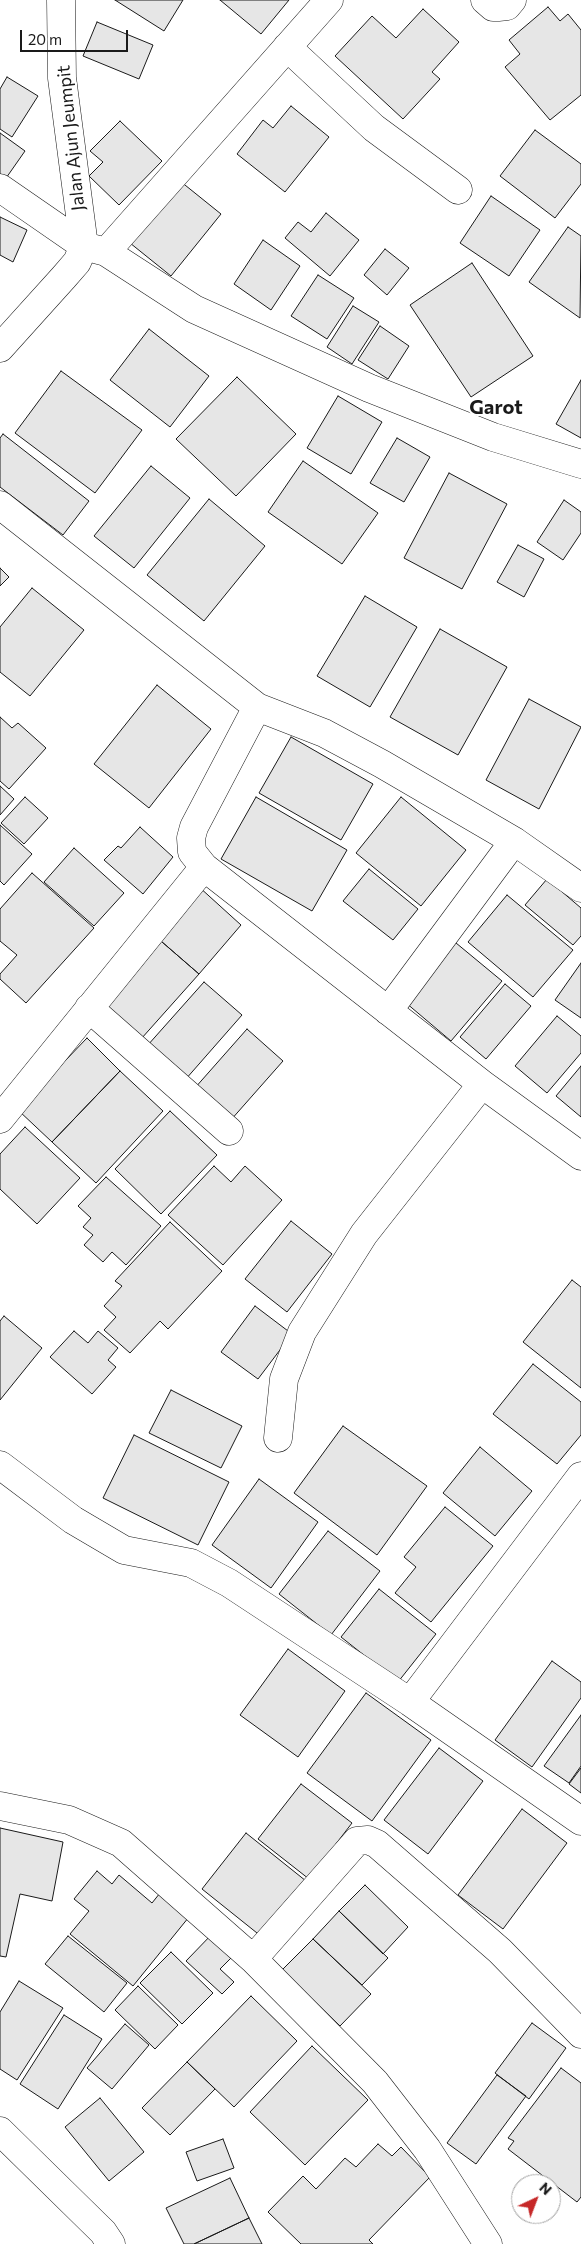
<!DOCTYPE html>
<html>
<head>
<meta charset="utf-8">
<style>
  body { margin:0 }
  #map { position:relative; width:581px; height:2244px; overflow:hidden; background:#fff; font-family:Commissioner,sans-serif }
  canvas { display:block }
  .north { position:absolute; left:511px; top:2174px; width:50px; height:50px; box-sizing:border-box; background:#fff; border:1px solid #a3a3a3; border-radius:50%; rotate:43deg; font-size:14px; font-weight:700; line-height:20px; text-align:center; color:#1a1a1a }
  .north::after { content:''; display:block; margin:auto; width:18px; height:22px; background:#c62828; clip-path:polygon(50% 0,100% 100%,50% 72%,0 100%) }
  .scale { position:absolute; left:20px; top:30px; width:108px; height:22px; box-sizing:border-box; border:2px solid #1a1a1a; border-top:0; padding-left:6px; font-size:15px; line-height:18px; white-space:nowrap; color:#1a1a1a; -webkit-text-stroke:4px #fff; paint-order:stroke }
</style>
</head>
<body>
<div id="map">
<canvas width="581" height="2244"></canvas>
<div class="north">N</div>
<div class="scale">20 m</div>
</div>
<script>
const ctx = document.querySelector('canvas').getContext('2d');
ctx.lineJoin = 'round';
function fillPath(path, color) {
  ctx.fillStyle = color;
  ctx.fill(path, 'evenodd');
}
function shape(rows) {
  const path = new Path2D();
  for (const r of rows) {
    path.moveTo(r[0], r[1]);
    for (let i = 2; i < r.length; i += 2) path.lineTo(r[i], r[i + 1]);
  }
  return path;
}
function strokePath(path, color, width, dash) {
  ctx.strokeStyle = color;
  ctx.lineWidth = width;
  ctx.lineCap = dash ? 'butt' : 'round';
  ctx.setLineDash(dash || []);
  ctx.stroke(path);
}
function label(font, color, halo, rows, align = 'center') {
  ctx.font = font + ' Commissioner,sans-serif';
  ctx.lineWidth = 4;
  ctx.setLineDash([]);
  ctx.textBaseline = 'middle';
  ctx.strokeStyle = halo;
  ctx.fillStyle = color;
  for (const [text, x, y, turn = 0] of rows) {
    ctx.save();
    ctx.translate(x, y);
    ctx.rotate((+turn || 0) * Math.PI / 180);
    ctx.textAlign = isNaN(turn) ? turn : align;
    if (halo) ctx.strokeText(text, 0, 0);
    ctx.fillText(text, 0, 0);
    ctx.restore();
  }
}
const building = shape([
  [115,0,183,0,164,31,115,0],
  [220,0,289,0,261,34,220,0],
  [548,7,560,21,568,14,581,30,581,95,550,120,505,67,520,54,509,40,548,7],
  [423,9,459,42,432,72,440,79,403,119,335,56,372,16,396,38,423,9],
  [97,22,153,45,139,79,83,56,97,22],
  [7,77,38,96,12,137,0,129,0,89,7,77],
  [291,106,329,137,285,192,237,154,263,120,273,128,291,106],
  [120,121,162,161,119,205,89,176,103,162,90,151,120,121],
  [535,130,581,164,581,184,555,218,500,176,535,130],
  [0,133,25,151,4,181,0,177,0,133],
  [180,181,221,214,171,276,130,243,180,181],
  [491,196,540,230,509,276,460,243,491,196],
  [326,213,359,240,330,276,285,238,298,222,311,232,326,213],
  [0,217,27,230,13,262,0,255,0,217],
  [568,227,581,236,580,318,529,282,568,227],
  [263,240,300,266,271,310,234,284,263,240],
  [385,249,409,268,387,295,364,275,385,249],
  [472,263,533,356,471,397,410,305,472,263],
  [318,275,354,298,327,339,291,316,318,275],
  [353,306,379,322,352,364,327,347,353,306],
  [380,326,409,346,388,379,358,360,380,326],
  [149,329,209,376,170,427,110,380,149,329],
  [61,371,142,430,95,493,15,433,61,371],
  [237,377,296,434,236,496,176,439,237,377],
  [581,380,581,438,556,424,581,380],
  [338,396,382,422,351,474,307,448,338,396],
  [3,434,89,501,63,535,0,487,0,438,3,434],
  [397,438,430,457,404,502,370,483,397,438],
  [303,461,378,513,342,564,268,512,303,461],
  [151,466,190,498,134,568,94,536,151,466],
  [449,473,507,504,462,589,404,558,449,473],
  [209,499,265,546,204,621,147,575,209,499],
  [564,500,581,512,581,533,563,560,537,542,564,500],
  [518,545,544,559,524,597,497,582,518,545],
  [0,568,9,577,0,586,0,568],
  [32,588,84,630,30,696,0,672,0,627,32,588],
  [365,596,417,627,370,707,317,676,365,596],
  [440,629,507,667,458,755,390,717,440,629],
  [157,685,211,729,149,808,94,764,157,685],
  [529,699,581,727,539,809,486,780,529,699],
  [0,717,12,728,18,723,46,748,9,789,0,781,0,717],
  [291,737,373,784,341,840,259,793,291,737],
  [0,786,14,799,0,815,0,786],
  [25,797,48,818,24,844,1,823,25,797],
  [256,797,347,850,312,911,221,859,256,797],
  [401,797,466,850,421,906,356,853,401,797],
  [0,825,32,854,4,885,0,881,0,825],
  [140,827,173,857,143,894,104,860,118,846,121,848,140,827],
  [74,848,124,893,94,926,44,882,74,848],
  [369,869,418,909,393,940,343,901,369,869],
  [32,873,94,928,26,1003,0,979,0,974,17,955,0,941,0,909,32,873],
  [547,879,581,908,581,936,573,945,525,905,547,879],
  [198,886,241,925,199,974,154,935,198,886],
  [507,895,573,950,533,997,468,942,507,895],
  [154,935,199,974,141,1039,97,999,154,935],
  [450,938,502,981,451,1041,399,997,450,938],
  [581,963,581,1018,555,1000,581,963],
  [204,982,242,1015,185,1080,147,1046,204,982],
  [505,984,531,1006,486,1059,460,1037,505,984],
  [557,1016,581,1036,581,1053,547,1093,515,1066,557,1016],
  [247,1029,283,1061,230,1121,194,1089,247,1029],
  [87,1038,120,1071,52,1142,18,1110,87,1038],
  [581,1066,581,1117,556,1096,581,1066],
  [120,1071,163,1111,96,1183,52,1142,120,1071],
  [170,1111,217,1155,161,1214,115,1169,170,1111],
  [25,1127,80,1178,37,1224,0,1189,0,1154,25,1127],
  [214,1166,231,1182,245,1166,282,1200,223,1265,168,1215,214,1166],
  [106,1177,161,1226,126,1265,112,1252,103,1262,84,1245,93,1235,83,1227,91,1218,78,1206,106,1177],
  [291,1221,332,1254,287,1312,245,1279,291,1221],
  [170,1222,222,1271,168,1329,160,1321,130,1353,104,1330,116,1317,104,1306,122,1286,115,1281,170,1222],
  [572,1280,581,1287,581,1388,523,1342,572,1280],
  [255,1306,292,1334,258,1379,221,1352,255,1306],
  [4,1316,42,1348,0,1400,0,1321,4,1316],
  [74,1331,88,1343,98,1331,118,1348,108,1360,116,1367,92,1394,50,1357,74,1331],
  [533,1364,581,1402,581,1435,557,1464,493,1414,533,1364],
  [171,1390,242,1426,221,1468,149,1433,171,1390],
  [343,1426,427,1486,377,1555,294,1493,343,1426],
  [134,1435,229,1482,198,1545,103,1498,134,1435],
  [480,1447,532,1491,495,1536,443,1493,480,1447],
  [259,1479,318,1522,271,1588,212,1545,259,1479],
  [445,1507,493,1546,431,1622,395,1593,416,1567,404,1557,445,1507],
  [328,1531,380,1571,331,1635,279,1594,328,1531],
  [379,1589,436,1634,398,1682,341,1637,379,1589],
  [288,1649,345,1691,298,1757,240,1715,288,1649],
  [552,1661,581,1682,581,1698,532,1767,495,1740,552,1661],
  [366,1693,431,1740,372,1821,307,1773,366,1693],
  [581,1715,581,1766,569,1783,544,1766,581,1715],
  [439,1748,483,1781,428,1854,384,1820,439,1748],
  [581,1768,581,1793,569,1784,581,1768],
  [301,1784,352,1823,309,1879,258,1839,301,1784],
  [522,1809,567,1843,503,1929,458,1895,522,1809],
  [0,1828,63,1842,52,1901,20,1894,6,1957,0,1956,0,1828],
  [246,1833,306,1881,262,1937,202,1889,246,1833],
  [97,1871,112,1884,119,1875,152,1903,164,1888,193,1912,133,1986,70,1934,89,1911,74,1899,97,1871],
  [365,1885,408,1927,383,1954,339,1911,365,1885],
  [339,1911,388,1958,362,1985,313,1939,339,1911],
  [215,1931,237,1952,220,1969,234,1982,222,1994,186,1961,215,1931],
  [68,1936,127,1983,104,2012,45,1964,68,1936],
  [313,1939,371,1994,340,2026,282,1970,313,1939],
  [171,1952,213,1993,182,2024,140,1983,171,1952],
  [19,1981,63,2008,17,2080,0,2069,0,2012,19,1981],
  [138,1986,178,2025,155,2049,115,2010,138,1986],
  [251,1996,297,2041,234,2107,187,2062,251,1996],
  [64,2015,102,2039,58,2109,20,2084,64,2015],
  [532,2023,566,2048,529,2099,495,2073,532,2023],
  [125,2024,149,2045,112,2089,87,2068,125,2024],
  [312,2046,368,2100,305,2165,250,2112,312,2046],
  [187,2062,215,2089,170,2135,142,2108,187,2062],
  [561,2068,581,2083,581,2197,577,2202,508,2149,514,2141,508,2138,561,2068],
  [497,2075,526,2096,476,2164,447,2143,497,2075],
  [100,2098,144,2152,109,2181,65,2127,100,2098],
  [223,2139,234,2168,197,2181,186,2152,223,2139],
  [378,2144,392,2156,401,2147,430,2177,369,2240,373,2244,301,2244,268,2212,303,2176,316,2189,345,2158,356,2167,378,2144],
  [230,2178,249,2218,194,2244,184,2244,166,2208,230,2178],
  [249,2218,262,2244,194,2244,249,2218]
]);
fillPath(building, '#e6e6e6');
strokePath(building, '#1a1a1a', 1);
const minor = shape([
  [61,0,62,78,84,246],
  [485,0,493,7,498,7,507,6,512,0],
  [287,47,374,128,458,190],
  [0,188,84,246,106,252,194,309,369,388,493,437,581,464],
  [106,252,329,0],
  [0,348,64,277,77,262,84,246],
  [0,505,257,707,194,827,191,838,192,852,204,867,482,1084,581,1156],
  [257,707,324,733,382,764,514,841,581,888],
  [89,1008,229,1131],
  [388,1011,514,841],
  [0,1119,204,867],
  [278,1438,284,1379,302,1332,364,1234,482,1084],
  [0,1465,73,1520,124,1550,191,1563,229,1583,410,1702,581,1821],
  [410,1702,581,1476],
  [0,1806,69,1820,121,1843,253,1959,375,2082,427,2149,488,2244],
  [253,1959,357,1841,368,1840,377,1844,500,1951,581,2034],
  [0,2131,103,2232,111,2244]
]);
strokePath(minor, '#1a1a1a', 29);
strokePath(minor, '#fff', 28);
label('18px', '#1a1a1a', '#fff', [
  ["Jalan Ajun Jeumpit",71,138,-96]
]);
label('bold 20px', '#1a1a1a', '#fff', [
  ["Garot",496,407]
]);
</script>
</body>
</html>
